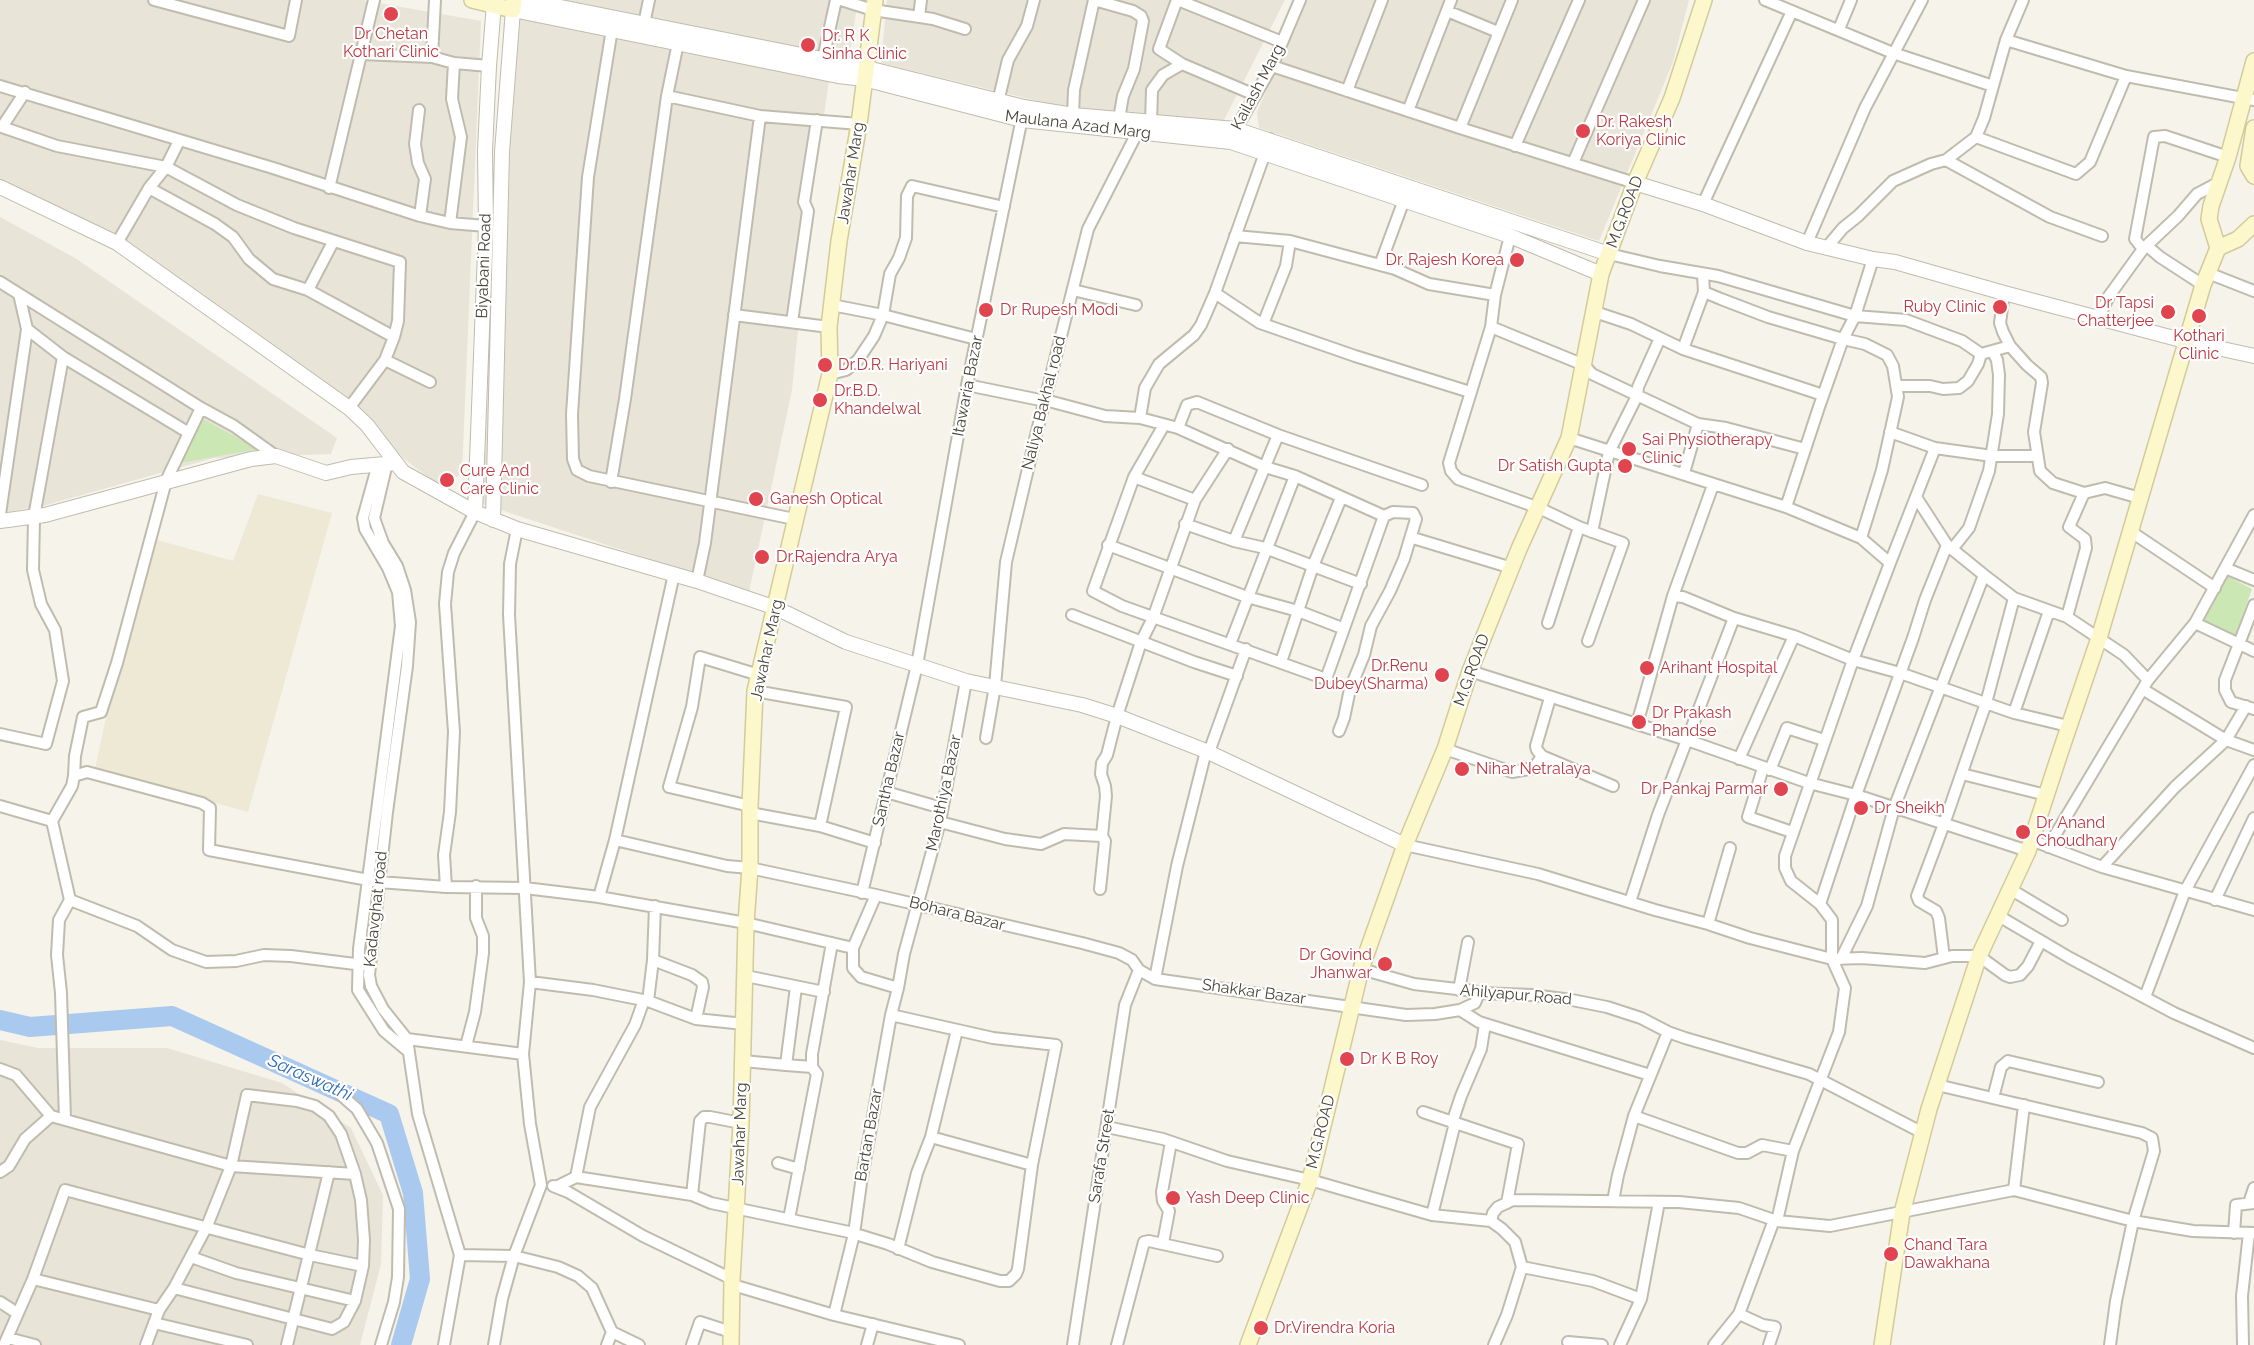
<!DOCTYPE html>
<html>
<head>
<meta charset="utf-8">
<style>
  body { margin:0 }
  canvas { display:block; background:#f5f3ea }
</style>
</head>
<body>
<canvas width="2254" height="1345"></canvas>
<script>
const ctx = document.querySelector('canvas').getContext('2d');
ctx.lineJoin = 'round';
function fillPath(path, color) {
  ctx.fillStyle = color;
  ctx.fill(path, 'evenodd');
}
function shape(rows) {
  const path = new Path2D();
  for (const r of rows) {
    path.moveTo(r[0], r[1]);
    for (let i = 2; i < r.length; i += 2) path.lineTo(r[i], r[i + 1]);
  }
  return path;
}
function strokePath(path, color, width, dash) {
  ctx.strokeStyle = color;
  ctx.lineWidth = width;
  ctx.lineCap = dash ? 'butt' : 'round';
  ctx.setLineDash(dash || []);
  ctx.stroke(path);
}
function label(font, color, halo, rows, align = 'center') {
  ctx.font = font + ' Raleway,sans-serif';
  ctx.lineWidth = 4.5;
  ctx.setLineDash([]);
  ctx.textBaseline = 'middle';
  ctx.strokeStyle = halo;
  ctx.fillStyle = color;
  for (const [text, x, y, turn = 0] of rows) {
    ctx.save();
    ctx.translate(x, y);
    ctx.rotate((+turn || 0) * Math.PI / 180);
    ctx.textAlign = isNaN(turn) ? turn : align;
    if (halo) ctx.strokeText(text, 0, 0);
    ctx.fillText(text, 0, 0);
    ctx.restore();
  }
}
fillPath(shape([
  [0,0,362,0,481,21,462,473,442,488,403,458,360,417,117,249,0,189],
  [562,0,858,0,849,58],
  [887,0,1285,0,1224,120,1087,113,881,63],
  [1306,0,1689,0,1673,62,1599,241,1259,128,1257,112],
  [504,14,829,81,810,211,792,390,749,592,483,504],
  [0,217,75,258,337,438,331,454,214,458,39,507,0,513],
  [0,1040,38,1048,167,1048,282,1083,351,1128,383,1195,381,1264,360,1345,0,1345]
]), '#e8e5d8');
fillPath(shape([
  [258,494,332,513,248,812,95,769,134,588,157,540,233,561]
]), '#ede9d5');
fillPath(shape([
  [199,417,258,449,180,463],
  [2225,575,2252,589,2234,639,2199,620]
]), '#cae7b4');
strokePath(shape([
  [0,1020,30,1027,172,1016,389,1114,413,1193,420,1279,401,1345]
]), '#a9c9ef', 20);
const minor = shape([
  [154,0,289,36,296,0],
  [841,0,873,10,933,19,965,29],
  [1094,0,1133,11,1141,16,1143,21,1134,69,1123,96,1119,119],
  [1178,0,1282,42],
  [1765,0,1893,53,1993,86],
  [1447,11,1498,32],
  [919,17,921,0],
  [644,24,649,0],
  [612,29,588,177,572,414,573,459,577,470,589,476,794,519],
  [1839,29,1851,0],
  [2006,40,2126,76,2254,100],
  [362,54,432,57,454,63,489,66],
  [432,57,435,0],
  [823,59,836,0],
  [1182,64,1255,95],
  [1272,66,1460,128,1635,183],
  [0,86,273,168,420,216,450,223,486,226],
  [1347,91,1382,0],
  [25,92,2,127,57,146,166,167,237,205,294,228,400,262,398,321,394,337,385,360,349,408],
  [667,96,760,116,859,124],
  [997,106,1008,60,1027,26,1034,0],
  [419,110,415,144,418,163,425,179,420,216],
  [1408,111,1451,0],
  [1073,115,1074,90,1094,0],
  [1151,122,1152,90,1163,75,1182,64,1159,49,1177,0],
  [1460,128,1512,0],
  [1233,134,1272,66,1300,0],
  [1976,137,2076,174,2090,162,2126,76],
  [1515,146,1579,0],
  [1946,160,2050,217,2102,236],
  [1573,163,1644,0],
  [149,188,215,224,233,237,249,259,273,279,308,290,394,337],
  [329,188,374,0],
  [1703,204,1792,11],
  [450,223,461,137,452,99,454,63],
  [1235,236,1290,241,1395,269,1429,284,1495,295],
  [1510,236,1495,295,1491,327,1584,365,1592,374,1698,424,1726,428,1805,449],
  [117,243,149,188,166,167,179,141],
  [1807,243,1865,108,1922,0],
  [2147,246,2160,257,2203,285],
  [1827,247,1843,228,1858,216,1893,181,1931,164,1946,160,1976,137,1984,118,2006,40,2023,0],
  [2143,249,2135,239,2154,137,2165,136,2228,157],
  [1609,254,1660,266,1718,276,1855,316,1906,320,1962,341,1981,354],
  [1380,265,1404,200],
  [2208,273,2254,291],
  [1703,275,1704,292,1721,299,1768,317,1843,339,1865,344,1887,355,1893,366,1898,397,1882,470,1861,538],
  [0,282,201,408,234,426,276,456],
  [308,290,333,242],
  [1073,290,1136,305],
  [1215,293,1260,323,1355,356,1470,392],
  [2004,293,2000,323,2003,332,2010,346,2027,365,2041,377,2042,383,2034,432,2040,471,2053,483,2084,493,2105,488,2140,498],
  [832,305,883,315,976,339],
  [1592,311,1631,324,1683,349,1823,395],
  [734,315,829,327],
  [2101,317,2102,310,2109,296,2143,249,2178,216,2197,194,2218,183],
  [792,322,808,211,804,202,817,120],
  [1263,324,1286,266,1290,241],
  [1491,327,1449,463,1451,471,1458,479,1539,508,1579,527,1623,543,1588,641],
  [27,329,63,357,189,433,166,481,117,663,101,712,83,717,75,756,74,776],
  [1683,349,1704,292],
  [385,360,430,382],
  [830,374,846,370,858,360,874,336,883,315,890,274,899,258,906,238,907,196,912,186,1004,207],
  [967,385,1045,401],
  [1897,386,1930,386,1943,389,1959,388,1968,381,1978,364,1981,354,2010,346],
  [1045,400,1105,416,1140,418,1178,428,1265,467,1295,476,1384,516,1393,512,1413,513,1416,519,1404,559,1390,591,1371,626,1364,655,1350,689,1344,718,1339,731],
  [1140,418,1145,388,1159,364,1194,335,1201,325,1215,293,1270,139],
  [1164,425,1134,477,1093,591,1122,606,1326,679,1384,516],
  [1178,428,1187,405,1197,402,1278,435,1422,485],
  [1890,432,1935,448,1992,456,2036,456],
  [189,433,201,408],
  [1569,438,1786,507,1861,538,1890,563,1853,660,1785,856,1785,868,1791,881,1820,904,1832,920,1832,959,1845,988,1839,1032,1793,1151,1777,1221],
  [387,463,374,518,383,543,397,566,405,590,410,622,407,666,387,812,369,975,371,986,383,1009,407,1039,418,1114,460,1255,444,1345],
  [378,464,363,518,365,529,388,568,398,592,401,626,359,949,358,990,384,1031,409,1052],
  [1684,473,1698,424],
  [1134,477,1195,500],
  [611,482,625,399,667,96,678,43],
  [1916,497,1947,545,1984,575,2014,598,2067,617,2124,655,2148,680],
  [1786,507,1819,407,1843,339,1855,316,1873,259],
  [0,514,27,329,19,294],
  [1185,524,1234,541,1265,548,1361,584],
  [2130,531,2215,588],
  [1592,532,1609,452,1637,396,1638,387,1660,338],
  [1411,535,1413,538,1512,568],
  [1234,541,1278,435],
  [1108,545,1247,597,1298,611,1342,628],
  [1953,548,1969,528,1989,471,1998,414,1999,375,1997,360,1993,352],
  [1890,563,1935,448],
  [2225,568,2254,580],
  [697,581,705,543,760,116],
  [1673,596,1683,597,1734,618,1794,636,1853,660,1900,673,2014,713,2068,726],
  [2254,605,2225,680,2225,690,2231,702,2254,709],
  [1072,615,1194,662,1237,676],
  [2067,617,2086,548,2085,539,2069,527,2084,493],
  [1548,623,1579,527],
  [2195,623,2254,651],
  [1230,644,1295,476],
  [1281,662,1313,566,1341,498],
  [1470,671,1687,740,1809,783,1856,795,2028,851],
  [2144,690,2226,740,2254,750],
  [755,691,846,707,820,826],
  [1550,698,1536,746,1537,750,1542,756,1613,786],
  [2014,713,2049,611],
  [1637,724,1673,596,1713,485],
  [0,734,46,744,63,681,55,630,41,604,33,570,34,517,63,357],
  [986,738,995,686,1006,562,1036,435,1088,229,1137,133],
  [1445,749,1512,772,1534,768,1542,756],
  [1209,752,1246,649],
  [1739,759,1794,636],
  [1763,768,1748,817,1792,832],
  [1770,770,1787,728,1824,740],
  [1962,774,2046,795],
  [886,792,942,808],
  [0,806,52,821,70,900,137,926,172,950,206,962,236,961,264,955,291,956,363,965],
  [750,806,669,787,692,707,700,657,759,675],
  [750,813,820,826,875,843],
  [52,821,72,786,74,776,87,772,202,803,210,808,209,850,379,882,446,887,525,888,599,897,746,923,853,948],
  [940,822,1005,839,1041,844,1064,834,1102,836,1105,841,1100,889],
  [1102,836,1106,796,1105,786,1101,774,1102,763,1107,755,1117,716,1141,642,1153,618,1195,500,1228,449],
  [615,840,727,866,750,868,876,895,1082,943,1119,953,1132,960,1139,970,1155,979,1406,1015,1435,1014,1460,1010,1475,1003,1479,993],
  [2031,840,2102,867,2254,910],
  [1405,845,1538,874,1655,910,1708,924,1750,938,1832,959,1862,958,1925,963,1952,956,1979,956,2005,975,2010,977,2020,975,2028,966,2041,941],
  [2048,847,2148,680,2195,623,2254,515],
  [2102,867,2175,787,2226,740,2246,706],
  [446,887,444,855,450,812,454,732,445,604,448,572,454,553,475,512],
  [2010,889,2062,920],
  [862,893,917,665,967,385,1023,113],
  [876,895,853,948,853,968,861,977,898,988],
  [599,897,615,840,674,574],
  [2215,900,2254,818],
  [1630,902,1658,815,1734,618],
  [1820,904,1856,795,1913,638,1925,600,1947,545],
  [1997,915,2070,958,2174,1013,2254,1048],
  [1708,924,1730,848],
  [1944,958,1939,918,1936,911,1919,901,1917,896,1944,824,1986,703,2014,598],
  [1841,959,1867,906,1894,808,1984,575],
  [653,960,655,906],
  [1361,969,1414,984,1474,991,1479,993,1532,995,1572,1000,1607,1007,1641,1018,1668,1032,1685,1038,1809,1074,1923,1133],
  [746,976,824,992],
  [1155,979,1177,866,1206,751],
  [530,982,593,990,648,1001,696,1019,744,1024],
  [796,987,786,1065,812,1067],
  [1459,990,1468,942],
  [2145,997,2185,891,2254,765],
  [648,1001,653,960,692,975,702,982,703,987,696,1019],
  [1460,1010,1479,1022,1650,1075],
  [407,1039,523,1054],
  [466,1046,475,1012,483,953,483,936,476,918,476,886],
  [743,1061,786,1065],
  [0,1069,16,1075,51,1116,231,1166,355,1174],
  [1937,1085,2142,1133,2152,1138,2154,1151,2133,1221,2116,1301,2110,1345],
  [340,1094,357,1109,377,1143,399,1209,398,1277,394,1302,381,1345],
  [1993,1098,2001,1067,2008,1061,2098,1082],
  [1423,1112,1518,1144,1507,1203],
  [1634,1116,1738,1153,1747,1153,1762,1145,1793,1151],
  [65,1119,61,993,57,955,59,920,70,900],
  [1452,1123,1461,1096,1481,1049,1485,1024],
  [1107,1127,1163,1139,1227,1161,1310,1180,1432,1215,1491,1221,1502,1229,1515,1242,1522,1267,1507,1315,1494,1345],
  [931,1137,1032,1165],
  [778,1163,799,1169],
  [0,1172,9,1166,25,1139,51,1116],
  [576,1177,590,1107,635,1025,644,1000],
  [553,1186,568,1192,643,1236,732,1279],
  [556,1187,576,1177,692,1195,711,1203,849,1232,888,1244,932,1262,1000,1281,1009,1281,1016,1274,1018,1269,1032,1165,1056,1045,993,1038,891,1015],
  [2014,1190,2024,1105],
  [692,1195,700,1121,704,1117,710,1117,741,1123],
  [1613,1201,1618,1175,1634,1116,1668,1032],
  [2249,1203,2254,1188],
  [1432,1215,1455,1123],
  [789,1219,817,1074,812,1067,812,1054,832,943],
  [1491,1221,1493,1213,1498,1207,1513,1200,1679,1202,1739,1208,1777,1221,1830,1226,2014,1190,2133,1221,2193,1231,2254,1233],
  [2234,1233,2236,1205,2254,1203],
  [1163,1243,1169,1211,1163,1201,1162,1192,1171,1142],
  [898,1249,917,1173,931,1137,957,1030],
  [460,1255,514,1256,558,1267,578,1276,592,1288,612,1332,639,1345],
  [191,1257,236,1273,355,1301],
  [1522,1267,1593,1281,1641,1299],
  [33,1279,159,1310],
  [733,1285,834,1315,959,1345],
  [0,1302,17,1313],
  [1739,1314,1763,1325,1775,1327,1769,1345],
  [834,1315,854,1234,861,1183,891,1015,898,988,904,954,940,822,966,681],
  [154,1323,247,1345],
  [8,1338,35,1345],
  [1568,1342,1602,1345],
  [4,1345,33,1279,65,1190,310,1255,363,1266],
  [146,1345,159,1310,174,1288,207,1226,231,1166,247,1095,297,1101,315,1106,329,1116,341,1134,355,1174,361,1200,364,1240,363,1266,355,1301,344,1322,332,1329,174,1288],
  [287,1345,329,1172],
  [494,1345,502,1299,514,1256,541,1185,530,1124,523,1054,530,982,509,615,510,564,517,529],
  [607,1345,612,1332],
  [692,1345,700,1322,731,1332],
  [867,1345,873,1324],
  [1073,1345,1125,1005,1139,970],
  [1117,1345,1144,1242,1149,1241,1217,1256],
  [1620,1345,1641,1299,1659,1202],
  [1714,1345,1739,1314,1774,1220],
  [2243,1345,2242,1296,2249,1233]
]);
const tertiary = shape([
  [525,0,867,68,1024,107,1073,115,1235,129,1609,254],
  [1635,183,1703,204,1807,243,1873,259,1895,262,2004,293,2185,341,2254,356],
  [0,187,117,243,349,408,367,425,403,472,475,512,517,529,697,581,776,608,846,642,966,681,1082,705,1117,716,1206,751,1405,845],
  [475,512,486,226,485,151,489,66,494,4],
  [493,520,502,152,513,10,838,76,864,79,1022,120,1231,142,1510,236,1601,274],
  [0,521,45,515,251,459,276,456,326,473,351,467,396,463]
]);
const secondary = shape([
  [472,0,513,10,514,0],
  [2254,128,2248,166,2254,176],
  [2218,248,2209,219,2211,206,2228,157,2254,61],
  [731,1345,732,1279,741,1123,746,923,750,868,750,806,755,691,830,374,829,327,839,241,859,124,875,0],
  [1248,1345,1310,1180,1361,969,1405,845,1445,749,1470,671,1519,549,1569,438,1601,274,1635,183,1672,98,1704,0],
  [1882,1345,1902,1213,1929,1109,1979,956,2028,851,2061,750,2099,638,2203,285,2218,248,2238,239,2254,224]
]);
strokePath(minor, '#c0bcad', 14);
strokePath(tertiary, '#c0bcad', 16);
strokePath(secondary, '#d3cb9b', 18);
strokePath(minor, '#fff', 10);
strokePath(tertiary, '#fff', 14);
strokePath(secondary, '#fdf7cc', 15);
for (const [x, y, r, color] of [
  [391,14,8,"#e0444e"],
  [808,45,8,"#e0444e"],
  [1583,131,8,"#e0444e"],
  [1517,260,8,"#e0444e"],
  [2000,307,8,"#e0444e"],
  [986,310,8,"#e0444e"],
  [2168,312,8,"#e0444e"],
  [2199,316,8,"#e0444e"],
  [825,365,8,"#e0444e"],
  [820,400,8,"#e0444e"],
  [1629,449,8,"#e0444e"],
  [1625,466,8,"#e0444e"],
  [447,480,8,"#e0444e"],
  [756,499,8,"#e0444e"],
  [762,557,8,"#e0444e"],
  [1647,668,8,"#e0444e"],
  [1442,675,8,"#e0444e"],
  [1639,722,8,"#e0444e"],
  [1462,769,8,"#e0444e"],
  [1781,789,8,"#e0444e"],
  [1861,808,8,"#e0444e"],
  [2023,832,8,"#e0444e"],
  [1385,964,8,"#e0444e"],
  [1347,1059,8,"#e0444e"],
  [1173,1198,8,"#e0444e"],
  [1891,1254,8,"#e0444e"],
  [1261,1328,8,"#e0444e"]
]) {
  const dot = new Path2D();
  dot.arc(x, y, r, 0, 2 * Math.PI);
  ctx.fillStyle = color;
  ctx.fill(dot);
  strokePath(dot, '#fff', 2);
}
label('16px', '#be3a42', '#fff', [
  ["Dr Chetan",391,34,"center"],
  ["Kothari Clinic",391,52,"center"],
  ["Dr. R K",822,36],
  ["Sinha Clinic",822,54],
  ["Dr. Rakesh",1596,122],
  ["Koriya Clinic",1596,140],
  ["Dr. Rajesh Korea",1504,260,"right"],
  ["Dr Tapsi",2154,303,"right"],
  ["Chatterjee",2154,321,"right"],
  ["Ruby Clinic",1986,307,"right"],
  ["Dr Rupesh Modi",1000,310],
  ["Kothari",2199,336,"center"],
  ["Clinic",2199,354,"center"],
  ["Dr.D.R. Hariyani",838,365],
  ["Dr.B.D.",834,391],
  ["Khandelwal",834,409],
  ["Sai Physiotherapy",1642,440],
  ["Clinic",1642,458],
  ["Dr Satish Gupta",1612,466,"right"],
  ["Cure And",460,471],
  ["Care Clinic",460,489],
  ["Ganesh Optical",770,499],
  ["Dr.Rajendra Arya",776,557],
  ["Dr.Renu",1428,666,"right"],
  ["Dubey(Sharma)",1428,684,"right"],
  ["Arihant Hospital",1660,668],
  ["Dr Prakash",1652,713],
  ["Phandse",1652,731],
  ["Nihar Netralaya",1476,769],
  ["Dr Pankaj Parmar",1768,789,"right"],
  ["Dr Sheikh",1874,808],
  ["Dr Anand",2036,823],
  ["Choudhary",2036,841],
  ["Dr Govind",1372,955,"right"],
  ["Jhanwar",1372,973,"right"],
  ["Dr K B Roy",1360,1059],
  ["Yash Deep Clinic",1186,1198],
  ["Chand Tara",1904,1245],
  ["Dawakhana",1904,1263],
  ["Dr.Virendra Koria",1274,1328]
], 'left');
label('16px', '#484438', '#fff', [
  ["Kailash Marg",1258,87,-62],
  ["Maulana Azad Marg",1078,125,7],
  ["Jawahar Marg",851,173,-81],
  ["M.G.ROAD",1625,212,-69],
  ["Biyabani Road",484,266,-88],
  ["Itawaria Bazar",968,386,-79],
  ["Naliya Bakhal road",1044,403,-76],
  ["Jawahar Marg",767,650,-78],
  ["M.G.ROAD",1472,670,-70],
  ["Santha Bazar",889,779,-77],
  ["Marothiya Bazar",944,793,-78],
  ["Kadavghat road",376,909,-84],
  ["Bohara Bazar",957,914,14],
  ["Shakkar Bazar",1254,992,8],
  ["Ahilyapur Road",1516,995,5],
  ["M.G.ROAD",1321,1132,-76],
  ["Jawahar Marg",740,1134,-88],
  ["Bartan Bazar",869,1135,-80],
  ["Sarafa Street",1102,1156,-81]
]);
label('italic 18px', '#336db2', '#fff', [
  ["Saraswathi",310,1078,24]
]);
</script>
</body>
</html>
